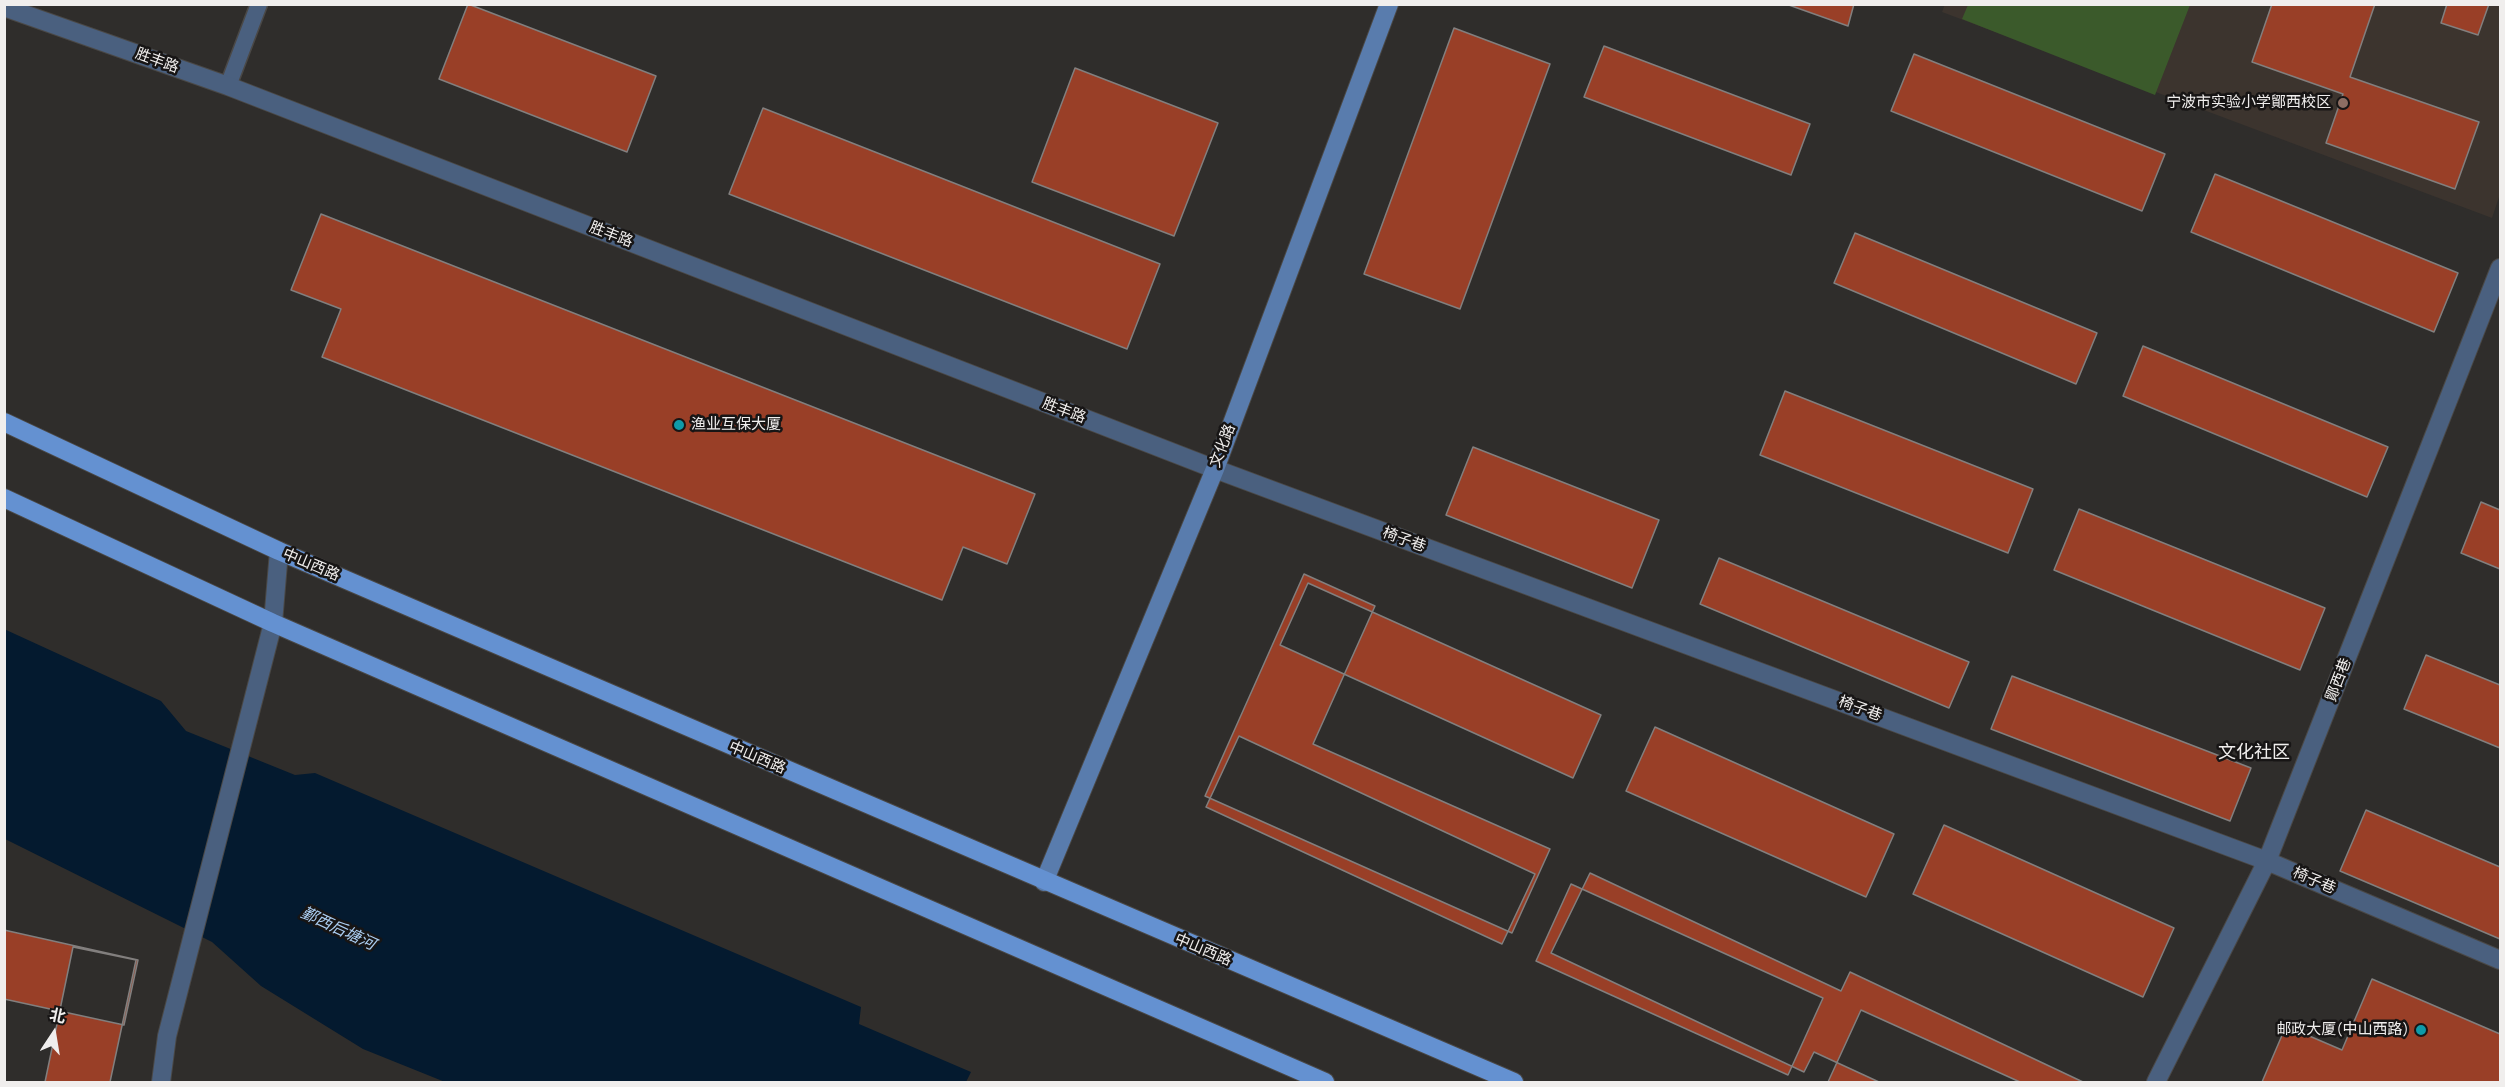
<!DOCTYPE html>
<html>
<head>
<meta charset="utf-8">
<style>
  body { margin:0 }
  #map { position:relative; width:2505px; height:1087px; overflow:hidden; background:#2f2d2b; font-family:Manrope,"Noto Sans SC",sans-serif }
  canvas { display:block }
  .frame { position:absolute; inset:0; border:6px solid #f0eeed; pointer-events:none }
  .north { position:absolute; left:24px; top:1003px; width:60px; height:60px; -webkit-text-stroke:4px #171515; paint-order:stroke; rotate:12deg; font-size:16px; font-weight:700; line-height:24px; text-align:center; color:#f0eeed }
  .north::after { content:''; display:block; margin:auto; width:21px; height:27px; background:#f0eeed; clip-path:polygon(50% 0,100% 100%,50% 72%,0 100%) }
</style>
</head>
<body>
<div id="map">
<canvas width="2505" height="1087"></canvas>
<div class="frame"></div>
<div class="north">北</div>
</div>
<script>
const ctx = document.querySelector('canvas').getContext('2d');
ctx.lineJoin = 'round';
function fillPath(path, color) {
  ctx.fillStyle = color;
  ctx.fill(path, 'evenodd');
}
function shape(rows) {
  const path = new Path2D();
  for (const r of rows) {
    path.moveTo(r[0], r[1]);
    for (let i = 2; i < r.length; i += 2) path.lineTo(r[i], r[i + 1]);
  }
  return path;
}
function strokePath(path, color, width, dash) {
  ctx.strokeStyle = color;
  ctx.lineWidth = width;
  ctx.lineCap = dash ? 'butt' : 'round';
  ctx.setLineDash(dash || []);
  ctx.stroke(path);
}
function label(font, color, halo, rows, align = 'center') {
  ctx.font = font + ' Manrope,"Noto Sans SC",sans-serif';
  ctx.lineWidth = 5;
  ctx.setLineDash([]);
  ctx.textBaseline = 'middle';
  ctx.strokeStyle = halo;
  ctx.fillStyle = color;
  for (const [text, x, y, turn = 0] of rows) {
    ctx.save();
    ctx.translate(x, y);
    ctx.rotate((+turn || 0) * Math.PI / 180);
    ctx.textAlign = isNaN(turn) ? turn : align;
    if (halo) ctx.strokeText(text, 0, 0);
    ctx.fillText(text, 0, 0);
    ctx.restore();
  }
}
fillPath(shape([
  [1945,4,2500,5,2500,194,2492,218,1942,12]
]), '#3c342e');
fillPath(shape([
  [1968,5,1968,4,2190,5,2155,95,1962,19]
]), '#3b5a2b');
fillPath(shape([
  [4,629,161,701,186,731,295,775,315,773,861,1007,859,1024,971,1072,966,1082,445,1082,363,1049,261,986,212,942,5,839]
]), '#041a2f');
const building = shape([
  [468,4,656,76,627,152,439,79,468,4],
  [1786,4,1854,4,1848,26,1786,4],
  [2272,4,2375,4,2350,77,2479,122,2455,189,2326,143,2343,94,2252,62,2272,4],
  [2447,4,2489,4,2478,35,2441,23,2447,4],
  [1454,28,1550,64,1460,309,1364,274,1454,28],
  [1604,46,1810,124,1791,175,1584,97,1604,46],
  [1914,54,2165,154,2142,211,1891,111,1914,54],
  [1075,68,1218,123,1174,236,1032,182,1075,68],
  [763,108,1160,264,1127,349,729,194,763,108],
  [2215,174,2458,273,2434,332,2191,232,2215,174],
  [321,214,1035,494,1007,564,963,547,942,600,322,357,341,309,291,290,321,214],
  [1855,233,2097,333,2076,384,1834,283,1855,233],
  [2143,346,2388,447,2367,497,2123,396,2143,346],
  [1785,391,2033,489,2008,553,1760,455,1785,391],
  [1473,447,1659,520,1632,588,1446,515,1473,447],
  [2481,502,2500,510,2500,569,2461,553,2481,502],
  [2079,509,2325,608,2300,670,2054,570,2079,509],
  [1719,558,1969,662,1949,708,1700,604,1719,558],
  [1304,574,1375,606,1313,744,1550,849,1512,933,1205,796,1304,574],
  [1308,583,1601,715,1573,778,1280,645,1308,583],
  [2426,655,2500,685,2500,748,2404,709,2426,655],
  [2012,676,2251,768,2230,821,1991,729,2012,676],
  [1655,727,1894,834,1866,897,1626,791,1655,727],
  [1239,736,1535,874,1502,944,1206,807,1239,736],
  [2366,810,2500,867,2500,939,2340,871,2366,810],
  [1944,825,2174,928,2143,997,1913,894,1944,825],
  [1590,873,1841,991,1850,972,2083,1082,1879,1082,1814,1052,1804,1072,1551,953,1590,873],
  [1571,884,1823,998,1788,1075,1536,961,1571,884],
  [4,930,138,960,124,1025,4,999,4,930],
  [73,947,136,960,110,1082,45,1082,73,947],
  [2372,979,2500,1034,2500,1082,2262,1082,2286,1026,2342,1050,2372,979],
  [1861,1010,2020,1082,1828,1082,1861,1010]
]);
fillPath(building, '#993f27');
strokePath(building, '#827f7e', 1.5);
const lane = shape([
  [228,86,259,4]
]);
const street = shape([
  [4,7,228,86,1215,469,2267,861,2500,960],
  [161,1082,167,1036,273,623,279,551],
  [2156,1082,2267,861,2500,268]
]);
const secondary = shape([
  [1044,882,1215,469,1389,4]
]);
const primary = shape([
  [4,422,279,551,1514,1082],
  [4,498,273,623,1325,1082]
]);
strokePath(lane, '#4a4846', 19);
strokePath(street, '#4a4846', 20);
strokePath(secondary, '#4a4846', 20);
strokePath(primary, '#4a4846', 20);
strokePath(lane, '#4a607f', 16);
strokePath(street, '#4a607f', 18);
strokePath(secondary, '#597cad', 18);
strokePath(primary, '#6491d1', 18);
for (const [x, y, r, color] of [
  [2343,103,6,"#8d6e63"],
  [679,425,6,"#0f9aa8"],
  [2421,1030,6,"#0f9aa8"]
]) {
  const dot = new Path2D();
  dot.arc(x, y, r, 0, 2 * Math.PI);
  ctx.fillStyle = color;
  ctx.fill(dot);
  strokePath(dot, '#171515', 2);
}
label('15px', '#f0eeed', '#171515', [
  ["胜丰路",157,61,20],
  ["胜丰路",611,235,21],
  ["胜丰路",1064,411,21],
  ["文化路",1223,446,-69],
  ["椅子巷",1404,540,20],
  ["中山西路",311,565,23],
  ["鄮西巷",2339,680,-69],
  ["椅子巷",1860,709,20],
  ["中山西路",757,758,23],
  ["椅子巷",2314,881,23],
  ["中山西路",1203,950,23]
]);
label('15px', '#f0eeed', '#171515', [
  ["宁波市实验小学鄮西校区",2331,103],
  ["渔业互保大厦",691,425,"left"],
  ["邮政大厦(中山西路)",2409,1030]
], 'right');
label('italic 16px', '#aacdf1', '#171515', [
  ["鄞西后塘河",338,929,25]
]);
label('18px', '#f0eeed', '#171515', [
  ["文化社区",2254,753]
]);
</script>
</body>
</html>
